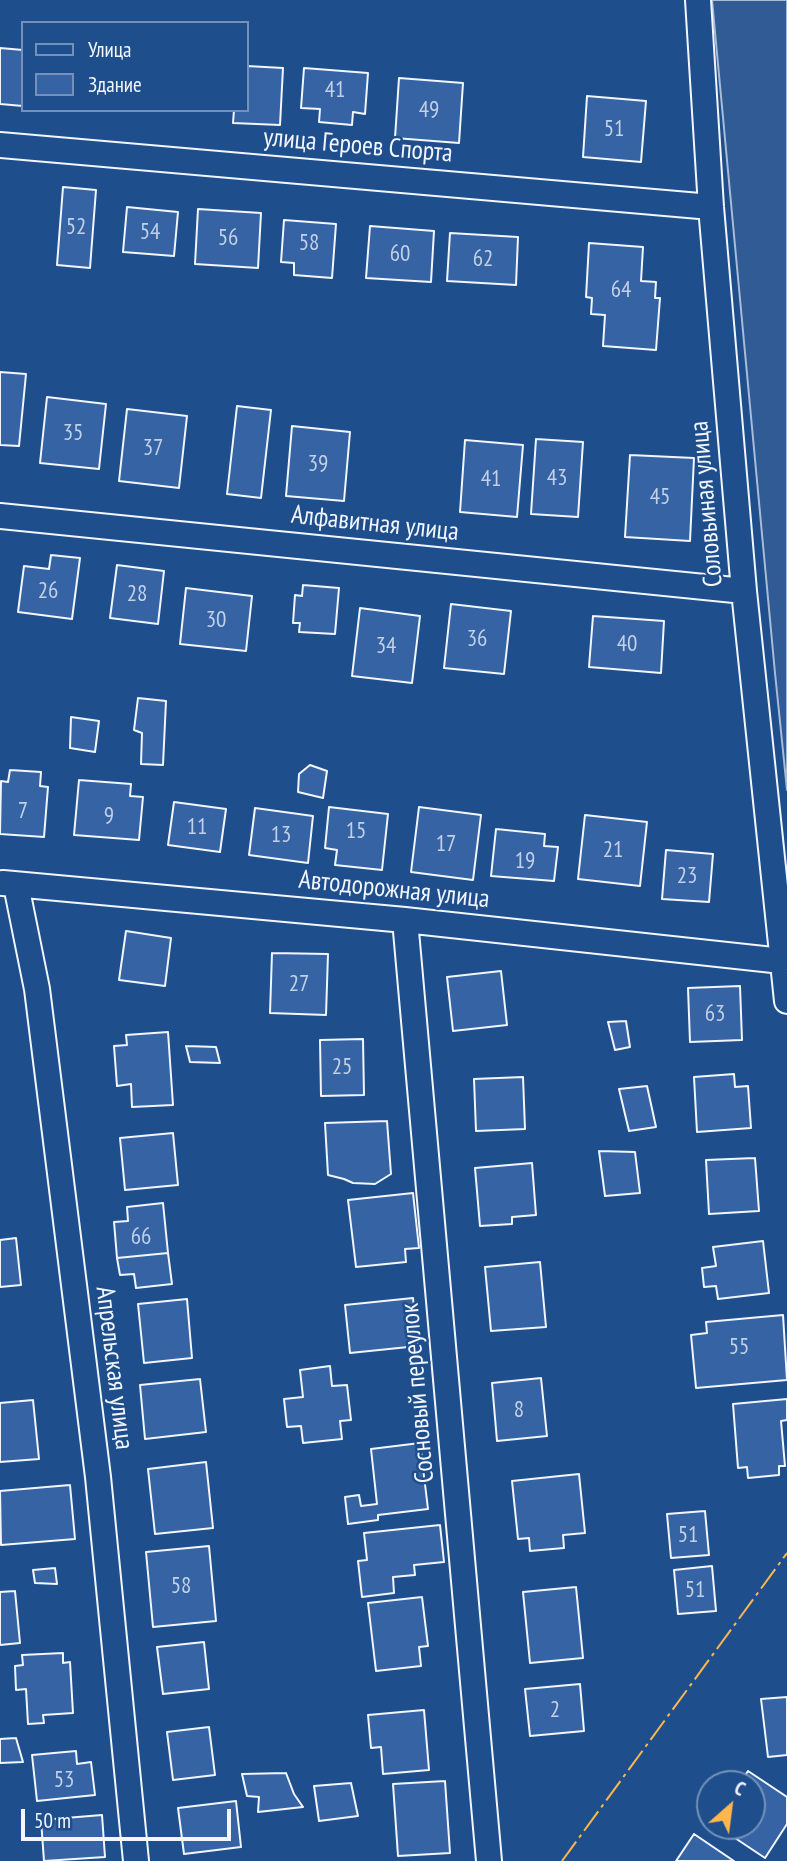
<!DOCTYPE html>
<html>
<head>
<meta charset="utf-8">
<style>
  body { margin:0 }
  #map { position:relative; width:787px; height:1861px; overflow:hidden; background:#1f4e8c; font-family:"PT Sans Narrow",sans-serif }
  canvas { display:block }
  .legend { position:absolute; left:21px; top:21px; width:228px; height:91px; box-sizing:border-box; background:#1f4e8c; border:2px solid #7391ba; margin:0; padding:9px 12px; list-style:none; font-size:21px; color:#f2f6ff }
  .legend li { display:flex; align-items:center; gap:14px; height:35px }
  .legend b { width:35px; border:2px solid #7391ba }
  .north { position:absolute; left:696px; top:1770px; width:70px; height:70px; box-sizing:border-box; background:#1f4e8c; border:2px solid #7391ba; border-radius:50%; rotate:28deg; font-size:19px; font-weight:700; line-height:28px; text-align:center; color:#f2f6ff }
  .north::after { content:''; display:block; margin:auto; width:24px; height:32px; background:#ffb74d; clip-path:polygon(50% 0,100% 100%,50% 72%,0 100%) }
  .scale { position:absolute; left:21px; top:1809px; width:210px; height:32px; box-sizing:border-box; border:4px solid #f2f6ff; border-top:0; padding-left:9px; font-size:21px; line-height:24px; white-space:nowrap; color:#f2f6ff; -webkit-text-stroke:5px #1f4e8c; paint-order:stroke }
</style>
</head>
<body>
<div id="map">
<canvas width="787" height="1861"></canvas>
<ul class="legend">
<li><b style="height:9px;background:#1f4e8c"></b>Улица</li>
<li><b style="height:19px;background:#3563a3"></b>Здание</li>
</ul>
<div class="north">С</div>
<div class="scale">50 m</div>
</div>
<script>
const ctx = document.querySelector('canvas').getContext('2d');
ctx.lineJoin = 'round';
function fillPath(path, color) {
  ctx.fillStyle = color;
  ctx.fill(path, 'evenodd');
}
function shape(rows) {
  const path = new Path2D();
  for (const r of rows) {
    path.moveTo(r[0], r[1]);
    for (let i = 2; i < r.length; i += 2) path.lineTo(r[i], r[i + 1]);
  }
  return path;
}
function strokePath(path, color, width, dash) {
  ctx.strokeStyle = color;
  ctx.lineWidth = width;
  ctx.lineCap = dash ? 'butt' : 'round';
  ctx.setLineDash(dash || []);
  ctx.stroke(path);
}
function label(font, color, halo, rows, align = 'center') {
  ctx.font = font + ' "PT Sans Narrow",sans-serif';
  ctx.lineWidth = 5;
  ctx.setLineDash([]);
  ctx.textBaseline = 'middle';
  ctx.strokeStyle = halo;
  ctx.fillStyle = color;
  for (const [text, x, y, turn = 0] of rows) {
    ctx.save();
    ctx.translate(x, y);
    ctx.rotate((+turn || 0) * Math.PI / 180);
    ctx.textAlign = isNaN(turn) ? turn : align;
    if (halo) ctx.strokeText(text, 0, 0);
    ctx.fillText(text, 0, 0);
    ctx.restore();
  }
}
const built = shape([
  [712,0,787,0,787,790,775,673,712,0]
]);
fillPath(built, '#305b95');
strokePath(built, '#a8bbd7', 2);
const building = shape([
  [0,48,23,50,23,106,0,104,0,48],
  [247,66,283,68,280,125,233,123,234,110,247,110,247,66],
  [304,68,368,73,365,114,353,112,352,125,319,122,320,109,301,108,304,68],
  [399,78,463,83,459,143,395,138,399,78],
  [587,96,646,101,641,162,583,157,587,96],
  [63,187,96,190,90,268,57,265,63,187],
  [127,207,178,212,174,256,123,252,127,207],
  [198,209,261,213,258,268,195,264,198,209],
  [284,220,336,224,332,278,294,275,294,263,281,262,284,220],
  [370,226,434,231,431,282,366,278,370,226],
  [450,233,518,237,516,285,447,281,450,233],
  [589,243,643,247,641,281,656,282,655,298,660,298,656,350,603,346,605,315,591,314,592,298,586,297,589,243],
  [0,372,26,374,19,446,0,445,0,372],
  [47,397,106,404,99,469,40,463,47,397],
  [237,406,271,410,261,498,227,494,237,406],
  [127,409,187,416,179,488,119,481,127,409],
  [292,426,350,432,344,501,286,496,292,426],
  [536,439,583,442,578,517,531,514,536,439],
  [465,440,523,445,517,517,460,512,465,440],
  [630,455,694,458,690,541,625,537,630,455],
  [51,555,80,558,72,619,18,612,24,566,49,569,51,555],
  [117,565,164,571,158,624,110,618,117,565],
  [303,585,339,588,335,634,299,632,300,623,293,623,295,595,302,596,303,585],
  [186,588,252,596,246,651,180,644,186,588],
  [451,604,511,611,504,674,444,668,451,604],
  [360,608,420,616,412,683,352,676,360,608],
  [593,616,664,621,661,673,589,667,593,616],
  [138,698,166,701,163,765,141,764,142,733,134,730,138,698],
  [71,717,99,721,95,752,70,748,71,717],
  [310,765,327,771,323,798,298,792,299,774,310,765],
  [10,770,41,772,40,786,48,787,44,837,0,834,1,781,8,782,10,770],
  [79,780,131,784,130,796,143,797,139,840,74,835,79,780],
  [174,802,226,809,220,852,168,845,174,802],
  [329,807,388,814,382,870,335,865,337,850,325,848,329,807],
  [419,807,481,815,473,880,411,872,419,807],
  [255,808,313,816,308,863,249,855,255,808],
  [585,815,647,822,640,886,578,879,585,815],
  [496,829,545,834,544,846,558,847,554,881,491,876,496,829],
  [666,850,713,854,709,902,662,899,666,850],
  [126,931,171,938,165,986,119,980,126,931],
  [272,953,328,954,326,1015,270,1013,272,953],
  [501,971,507,1025,453,1031,447,977,501,971],
  [740,986,742,1040,690,1042,688,988,740,986],
  [626,1021,630,1047,615,1050,608,1022,626,1021],
  [168,1032,173,1105,132,1107,131,1084,117,1086,114,1046,127,1045,126,1035,168,1032],
  [363,1039,364,1095,321,1096,320,1040,363,1039],
  [186,1046,216,1047,220,1063,190,1062,186,1046],
  [734,1074,735,1087,748,1086,751,1128,697,1132,694,1077,734,1074],
  [523,1077,525,1129,476,1131,474,1079,523,1077],
  [647,1086,656,1127,629,1131,619,1089,647,1086],
  [387,1121,391,1174,375,1184,353,1183,344,1179,328,1175,325,1123,387,1121],
  [173,1133,178,1185,125,1190,120,1138,173,1133],
  [599,1151,635,1152,640,1193,605,1196,599,1151],
  [755,1158,759,1211,709,1214,706,1160,755,1158],
  [532,1163,536,1215,512,1217,512,1224,480,1226,475,1168,532,1163],
  [413,1193,419,1248,405,1249,406,1262,356,1267,348,1200,413,1193],
  [163,1203,168,1253,117,1258,114,1222,128,1221,127,1207,163,1203],
  [16,1238,21,1285,0,1287,0,1240,16,1238],
  [763,1241,769,1293,718,1299,716,1286,704,1287,702,1268,716,1266,713,1247,763,1241],
  [168,1253,172,1284,136,1288,134,1274,120,1275,117,1258,168,1253],
  [540,1262,546,1327,491,1331,485,1267,540,1262],
  [413,1298,418,1346,350,1353,345,1305,413,1298],
  [187,1299,192,1358,144,1363,138,1304,187,1299],
  [783,1315,787,1380,696,1388,691,1335,707,1333,706,1322,783,1315],
  [330,1366,332,1386,347,1385,351,1420,340,1421,342,1439,303,1443,301,1426,287,1427,284,1399,303,1397,300,1370,330,1366],
  [541,1378,547,1436,497,1441,492,1383,541,1378],
  [200,1379,206,1432,145,1439,140,1385,200,1379],
  [787,1399,787,1420,781,1421,785,1466,779,1466,779,1475,748,1478,747,1467,738,1468,733,1404,787,1399],
  [33,1400,39,1459,0,1462,0,1403,33,1400],
  [420,1443,428,1509,378,1515,378,1520,348,1524,345,1497,359,1495,361,1506,377,1504,371,1449,420,1443],
  [206,1462,213,1528,155,1534,148,1469,206,1462],
  [579,1474,585,1533,563,1535,564,1548,530,1551,529,1538,518,1539,512,1481,579,1474],
  [70,1485,75,1539,1,1545,0,1491,70,1485],
  [705,1511,709,1555,671,1558,667,1514,705,1511],
  [440,1525,444,1562,414,1565,415,1575,393,1577,394,1593,362,1597,358,1561,367,1560,364,1533,440,1525],
  [209,1546,216,1621,153,1627,146,1552,209,1546],
  [712,1566,716,1611,678,1614,674,1570,712,1566],
  [55,1568,57,1584,35,1583,33,1570,55,1568],
  [576,1587,583,1658,530,1663,523,1592,576,1587],
  [15,1591,20,1643,0,1645,0,1592,15,1591],
  [422,1597,428,1646,419,1647,421,1666,376,1671,368,1603,422,1597],
  [204,1642,209,1689,163,1694,157,1647,204,1642],
  [63,1653,63,1663,70,1662,73,1713,43,1715,44,1723,28,1724,26,1689,16,1690,15,1666,23,1665,22,1655,63,1653],
  [580,1684,584,1731,530,1736,525,1689,580,1684],
  [787,1697,787,1755,768,1757,761,1699,787,1697],
  [424,1710,429,1770,383,1774,381,1747,371,1748,368,1715,424,1710],
  [209,1727,215,1775,173,1780,167,1732,209,1727],
  [16,1738,23,1762,0,1763,0,1739,16,1738],
  [76,1751,77,1764,91,1762,95,1795,37,1801,32,1755,76,1751],
  [748,1771,787,1797,787,1824,765,1858,723,1830,725,1826,752,1826,752,1784,739,1784,748,1771],
  [286,1773,294,1794,303,1807,258,1812,259,1797,247,1796,242,1774,286,1773],
  [445,1781,450,1853,398,1856,393,1784,445,1781],
  [351,1783,358,1816,319,1821,314,1786,351,1783],
  [236,1801,241,1847,184,1854,178,1808,236,1801],
  [102,1815,105,1857,44,1861,41,1820,102,1815],
  [694,1834,734,1861,676,1861,694,1834]
]);
fillPath(building, '#3563a3');
strokePath(building, '#f2f6ff', 2);
const minor = shape([
  [698,0,711,207,744,591,787,1001],
  [0,145,711,207],
  [0,516,744,591],
  [3,883,405,920,782,961],
  [16,885,37,989,98,1477,136,1861],
  [405,920,489,1861]
]);
strokePath(minor, '#f2f6ff', 28);
strokePath(minor, '#1f4e8c', 24);
strokePath(shape([
  [562,1861,787,1553]
]), '#ffb74d', 2, [24, 5, 3.5, 5]);
label('23px', '#c3d1e8', null, [
  ["41",335,90],
  ["49",429,110],
  ["51",614,129],
  ["52",76,227],
  ["54",150,232],
  ["56",228,238],
  ["58",309,243],
  ["60",400,254],
  ["62",483,259],
  ["64",621,290],
  ["35",73,433],
  ["37",153,448],
  ["39",318,464],
  ["43",557,478],
  ["41",491,479],
  ["45",660,497],
  ["26",48,591],
  ["28",137,594],
  ["30",216,620],
  ["36",477,639],
  ["40",627,644],
  ["34",386,646],
  ["7",23,811],
  ["9",109,816],
  ["11",197,827],
  ["15",356,831],
  ["13",281,835],
  ["17",446,844],
  ["21",613,850],
  ["19",525,861],
  ["23",687,876],
  ["27",299,984],
  ["63",715,1014],
  ["25",342,1067],
  ["66",141,1237],
  ["55",739,1347],
  ["8",519,1410],
  ["51",688,1535],
  ["58",181,1586],
  ["51",695,1590],
  ["2",555,1710],
  ["53",64,1780]
]);
label('26px', '#f2f6ff', '#1f4e8c', [
  ["улица Героев Спорта",358,146,5],
  ["Соловьиная улица",707,504,-95],
  ["Алфавитная улица",375,524,6],
  ["Автодорожная улица",394,890,6],
  ["Апрельская улица",114,1368,83],
  ["Сосновый переулок",418,1393,-95]
]);
</script>
</body>
</html>
